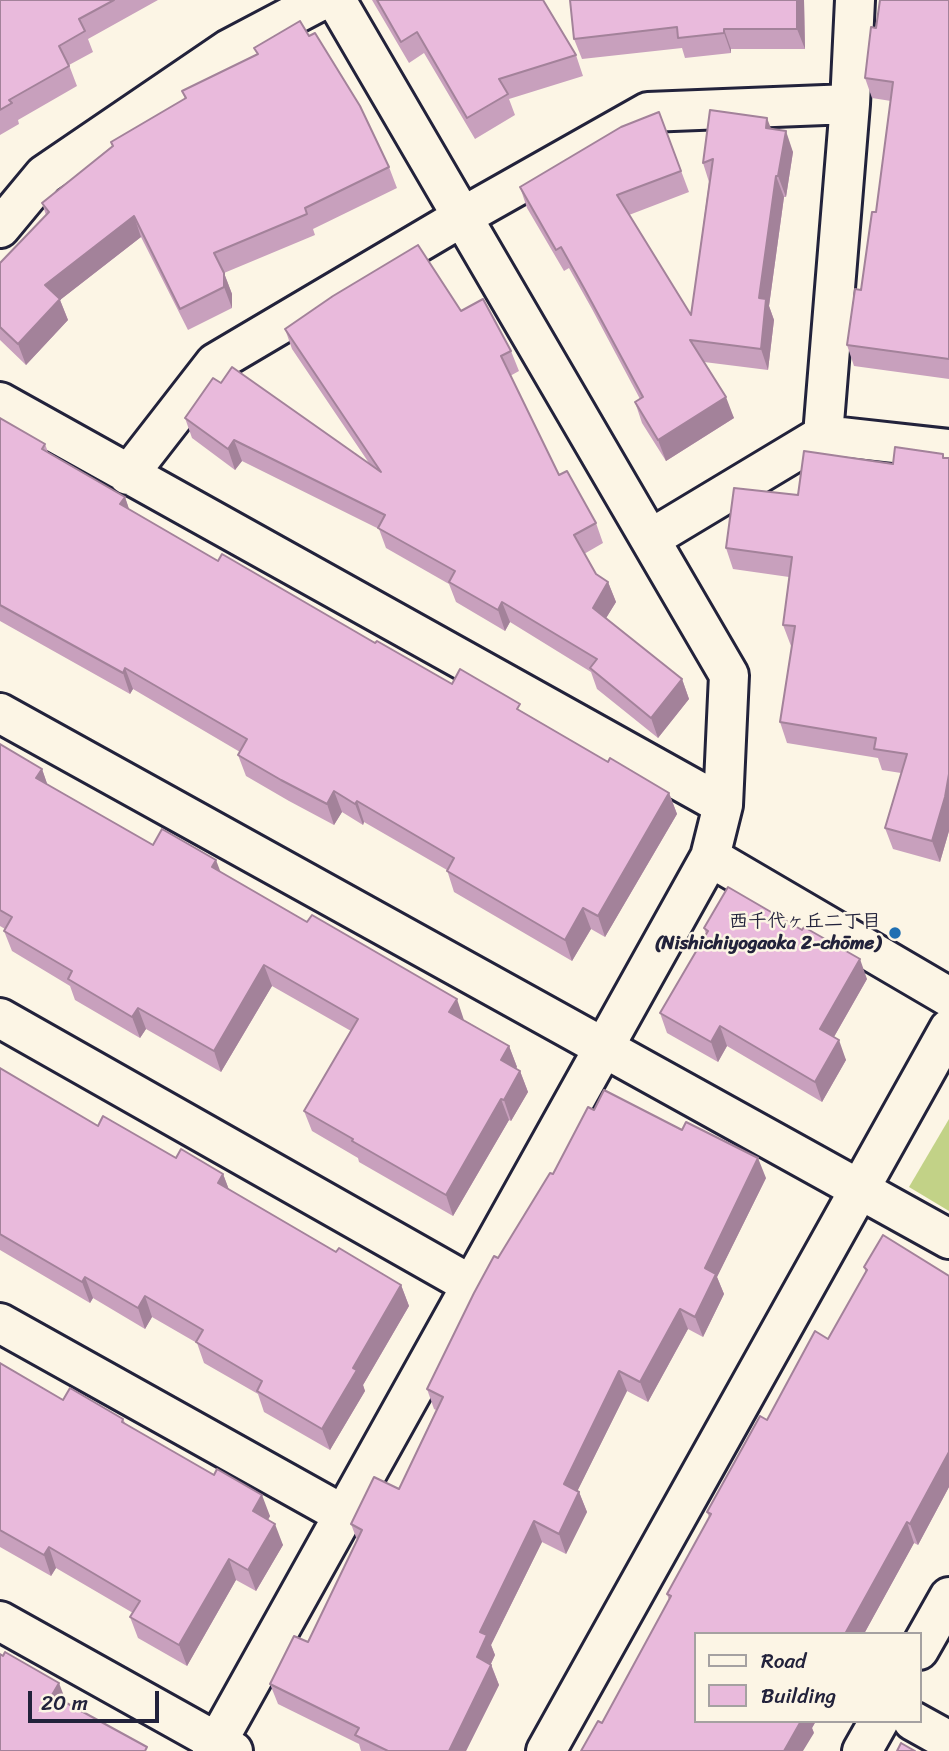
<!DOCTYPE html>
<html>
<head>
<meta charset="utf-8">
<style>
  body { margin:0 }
  #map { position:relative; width:949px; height:1751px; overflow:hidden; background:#fcf5e5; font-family:Sriracha,sans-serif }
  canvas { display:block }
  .legend { position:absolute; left:694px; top:1632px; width:228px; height:91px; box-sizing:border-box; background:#fcf5e5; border:2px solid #a5a1a1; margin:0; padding:9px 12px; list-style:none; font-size:21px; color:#22223b }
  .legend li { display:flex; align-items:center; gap:14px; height:35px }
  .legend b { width:35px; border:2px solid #a5a1a1 }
  .scale { position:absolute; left:28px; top:1691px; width:131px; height:32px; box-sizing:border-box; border:4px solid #22223b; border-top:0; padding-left:9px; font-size:21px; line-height:24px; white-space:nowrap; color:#22223b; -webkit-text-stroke:5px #fcf5e5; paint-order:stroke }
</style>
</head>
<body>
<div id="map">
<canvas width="949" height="1751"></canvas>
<ul class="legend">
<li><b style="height:9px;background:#fcf5e5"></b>Road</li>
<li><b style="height:19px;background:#e9badc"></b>Building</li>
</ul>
<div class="scale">20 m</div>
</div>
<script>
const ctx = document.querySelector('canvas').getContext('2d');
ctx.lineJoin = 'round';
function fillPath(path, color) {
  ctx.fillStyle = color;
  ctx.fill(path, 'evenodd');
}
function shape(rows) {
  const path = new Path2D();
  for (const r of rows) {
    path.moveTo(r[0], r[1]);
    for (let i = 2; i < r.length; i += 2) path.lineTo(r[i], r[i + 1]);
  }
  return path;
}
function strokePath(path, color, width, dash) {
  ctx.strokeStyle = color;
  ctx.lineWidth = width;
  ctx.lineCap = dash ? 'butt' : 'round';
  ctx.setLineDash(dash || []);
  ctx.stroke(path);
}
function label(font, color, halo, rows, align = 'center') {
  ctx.font = font + ' Sriracha,"Klee One",sans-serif';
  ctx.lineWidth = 5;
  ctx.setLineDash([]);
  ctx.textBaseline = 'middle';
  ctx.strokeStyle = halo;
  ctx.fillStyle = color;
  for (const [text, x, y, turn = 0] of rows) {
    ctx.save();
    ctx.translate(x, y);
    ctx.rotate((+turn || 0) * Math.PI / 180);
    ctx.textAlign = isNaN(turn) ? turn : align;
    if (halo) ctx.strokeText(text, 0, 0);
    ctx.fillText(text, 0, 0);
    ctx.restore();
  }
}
fillPath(shape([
  [949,1119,949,1211,909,1187]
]), '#c2d287');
const minor = shape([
  [0,228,44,175,229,49,322,0],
  [0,402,723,805],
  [823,435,850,104,855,0],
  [128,475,215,363,462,217,648,112,850,104],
  [650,539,823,435,949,449],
  [710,857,949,997],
  [0,1018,473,1286],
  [0,1323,344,1515],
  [0,1621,233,1751],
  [919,1650,949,1597],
  [913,1721,949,1741],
  [212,1751,710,857,723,805,729,675,336,0],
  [862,1751,879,1721]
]);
const tertiary = shape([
  [0,713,949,1239],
  [546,1751,949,1029]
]);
strokePath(minor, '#22223b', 44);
strokePath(tertiary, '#22223b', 44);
strokePath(minor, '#fcf5e5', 38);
strokePath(tertiary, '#fcf5e5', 38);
fillPath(shape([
  [0,0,158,0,88,39,93,52,69,65,77,86,18,120,19,124,0,135],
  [372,0,543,0,576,55,583,76,509,99,515,115,475,139,424,53,409,63],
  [804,0,805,49,731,49,731,53,685,58,682,48,582,59,574,39],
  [949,0,949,379,854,366,847,345,861,290,876,212,891,101,872,98,865,78],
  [254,48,389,167,397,188,313,229,315,235,224,273,232,294,232,308,188,330,141,237,60,300,68,320,26,365,0,340,0,263,46,215,42,203,112,146,111,142,185,99,182,91,257,54],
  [659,112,689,192,629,215,691,315,709,182,703,163,771,129,793,152,786,197,784,197,769,306,774,320,768,370,704,362,734,418,666,461,642,423,635,402,640,399,592,309,569,268,564,271,527,208,520,187],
  [461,311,511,351,519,371,510,376,559,475,596,523,603,543,584,554,596,574,608,582,616,602,606,618,682,679,689,699,658,738,597,689,591,672,510,622,505,631,456,602,449,584,386,548,379,529,242,461,235,470,192,438,185,418,221,383,369,463,292,349,285,329],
  [0,418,45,444,48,452,125,497,129,509,218,561,452,684,523,712,608,762,669,793,677,814,605,937,591,929,572,961,454,892,447,870,364,822,363,825,342,812,334,825,289,801,246,776,238,755,240,752,133,689,130,694,0,621],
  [945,458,949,458,949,831,940,862,893,849,885,828,901,773,882,770,878,758,787,743,780,722,792,646,791,646,783,625,789,577,733,569,726,548,798,495,893,464],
  [0,744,42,769,47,784,153,845,221,872,464,1020,509,1046,517,1067,516,1068,520,1071,528,1092,511,1121,509,1120,453,1216,359,1162,358,1158,312,1131,304,1111,351,1031,272,986,221,1072,146,1029,140,1038,75,1000,70,986,12,951,4,931,5,929,0,926],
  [704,928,867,979,834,1037,846,1060,822,1102,727,1046,718,1062,667,1033,660,1013,706,934],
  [0,1068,98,1126,176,1158,223,1174,229,1190,336,1252,401,1285,409,1306,363,1385,365,1391,330,1450,264,1412,258,1394,204,1363,197,1343,152,1317,145,1329,93,1298,90,1303,0,1250],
  [553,1174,766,1178,717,1277,724,1294,703,1337,688,1329,648,1402,627,1391,577,1491,579,1492,587,1512,566,1554,542,1542,491,1645,495,1655,491,1664,499,1685,466,1751,361,1751,359,1744,278,1704,270,1684,308,1642,357,1540,351,1524,399,1489,436,1410,434,1409,427,1389,498,1258],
  [864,1267,949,1276,949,1487,918,1545,914,1543,812,1728,814,1733,669,1600,667,1594,709,1517,707,1512,767,1420,828,1339,866,1273],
  [0,1363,63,1400,123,1419,125,1423,270,1516,268,1520,283,1545,256,1591,236,1580,187,1666,138,1638,130,1617,133,1613,56,1568,51,1576,0,1547]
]), '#c8a0bd');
fillPath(shape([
  [797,0,804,0,805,49,797,29],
  [724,29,731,49,731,53,724,33],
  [767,118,775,139,766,128],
  [786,131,793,152,786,197,778,176],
  [776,176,784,197,769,306,774,320,768,370,761,349,759,298],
  [134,216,141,237,60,300,68,320,26,365,18,344,45,285],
  [224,273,232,294,232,308,224,287],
  [726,397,734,418,666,461,658,440],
  [234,440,242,461,235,470,228,449],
  [125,497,132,518,120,504],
  [608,582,616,602,600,628,593,608],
  [502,602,510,622,505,631,498,610],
  [125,668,133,689,130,694,123,673],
  [682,679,689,699,658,738,651,718],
  [42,769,49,789,36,778],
  [949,774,949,831,940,862,932,841],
  [334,791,342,812,334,825,327,804],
  [669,793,677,814,605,937,598,916],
  [357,801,364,822,363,825,355,804],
  [216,860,224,881,212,867],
  [583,908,591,929,572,961,565,940],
  [860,959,867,979,827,1049,820,1029],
  [264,965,272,986,221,1072,214,1051],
  [457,999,464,1020,449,1012],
  [138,1008,146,1029,140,1038,132,1017],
  [720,1026,727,1046,718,1062,711,1042],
  [839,1040,846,1060,822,1102,815,1082],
  [509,1046,517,1067,509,1080,501,1060],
  [520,1071,528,1092,511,1121,504,1100],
  [501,1099,509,1120,453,1216,446,1195],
  [758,1158,766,1178,717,1277,724,1294,703,1337,695,1317,705,1268],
  [223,1174,231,1195,218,1183],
  [85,1277,93,1298,90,1303,82,1282],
  [401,1285,409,1306,363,1385,365,1391,330,1450,322,1429,353,1368],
  [145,1296,152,1317,145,1329,138,1308],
  [680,1309,688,1329,648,1402,640,1382],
  [619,1371,627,1391,571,1504,564,1484],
  [949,1452,949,1487,918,1545,910,1524],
  [579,1492,587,1512,566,1554,559,1534],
  [262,1495,270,1516,261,1532,253,1511],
  [534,1521,542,1542,491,1645,495,1655,484,1678,477,1657,480,1632],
  [907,1522,914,1543,864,1634,845,1634],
  [275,1524,283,1545,256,1591,248,1570],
  [49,1547,56,1568,51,1576,44,1555],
  [229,1559,236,1580,187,1666,179,1645],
  [491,1665,499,1685,466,1751,449,1751],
  [59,1683,67,1704,52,1695],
  [801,1721,816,1721,812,1728,814,1733,803,1751,784,1751]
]), '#a3829a');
const building = shape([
  [0,0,114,0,79,19,85,31,59,46,69,66,9,100,12,103,0,110,0,0],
  [377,0,543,0,576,55,499,79,508,94,467,118,417,32,401,42,377,0],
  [570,0,797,0,797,29,724,29,724,33,678,38,677,27,574,39,570,0],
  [880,0,949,0,949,359,847,345,855,289,861,290,872,212,876,212,893,82,865,78,871,27,876,28,880,0],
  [300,21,309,36,315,33,360,106,389,167,305,208,307,214,214,253,224,273,224,287,180,309,134,216,45,285,60,299,18,344,0,327,0,263,49,212,42,203,113,146,111,142,186,98,182,91,258,54,254,48,300,21],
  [710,110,767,118,766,128,786,131,778,176,776,176,759,298,766,299,761,349,690,340,726,397,658,440,635,402,643,397,584,288,561,247,556,250,520,187,621,127,659,112,681,171,617,195,691,315,713,159,703,163,710,110],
  [418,245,461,311,483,299,511,351,501,356,559,475,567,471,596,523,574,535,596,574,608,582,593,608,682,679,651,718,590,668,597,659,502,602,498,610,449,582,455,571,378,528,385,515,234,440,228,449,185,418,213,378,221,383,232,367,381,472,285,329,333,296,418,245],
  [0,418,45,444,42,449,125,497,120,504,218,561,222,554,375,643,377,641,452,684,460,669,520,704,517,709,608,762,610,758,669,793,598,916,583,908,565,940,447,871,454,858,357,801,355,804,334,791,327,804,281,780,238,755,247,739,125,668,123,673,0,605,0,418],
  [895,447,943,454,943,458,949,458,949,774,945,797,932,841,885,828,907,754,874,749,876,738,780,722,795,626,783,625,792,557,726,548,734,488,798,495,804,451,893,464,895,447],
  [0,744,42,769,36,778,153,845,162,829,216,860,212,867,307,922,312,915,457,999,449,1012,509,1046,501,1060,520,1071,504,1100,501,1099,446,1195,352,1141,353,1139,304,1111,358,1019,264,965,214,1051,138,1008,132,1017,68,979,72,971,4,931,12,917,0,910,0,744],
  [728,887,802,930,804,927,860,959,820,1029,839,1040,815,1082,720,1026,711,1042,660,1013,708,931,704,928,728,887],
  [0,1068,98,1126,103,1116,176,1158,181,1149,223,1174,218,1183,336,1252,339,1248,401,1285,353,1368,357,1370,322,1429,257,1391,262,1381,196,1342,203,1330,145,1296,138,1308,85,1277,82,1282,0,1234,0,1068],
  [604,1090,682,1130,686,1122,758,1158,705,1268,716,1274,695,1317,680,1309,640,1382,619,1371,564,1484,579,1492,559,1534,534,1521,480,1632,487,1635,477,1657,491,1665,449,1751,388,1751,355,1735,359,1728,270,1684,294,1636,308,1642,362,1530,351,1524,374,1477,399,1489,443,1397,427,1389,474,1293,494,1256,498,1258,550,1173,553,1174,588,1107,594,1110,604,1090],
  [883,1235,949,1276,949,1452,910,1524,907,1522,845,1634,695,1634,695,1721,801,1721,784,1751,581,1751,598,1721,602,1723,671,1596,667,1594,711,1514,707,1512,760,1416,767,1420,815,1331,828,1339,867,1270,864,1267,883,1235],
  [0,1363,63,1400,70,1388,123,1419,122,1422,214,1475,217,1469,262,1495,253,1511,275,1524,248,1570,229,1559,179,1645,130,1617,140,1601,49,1547,44,1555,0,1530,0,1363],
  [5,1652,59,1683,52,1695,147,1747,145,1751,0,1751,0,1654,3,1656,5,1652],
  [901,1743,915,1751,897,1751,901,1743]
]);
fillPath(building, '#e9badc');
strokePath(building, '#a3829a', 2);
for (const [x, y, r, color] of [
  [895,933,7,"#1f6fb2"]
]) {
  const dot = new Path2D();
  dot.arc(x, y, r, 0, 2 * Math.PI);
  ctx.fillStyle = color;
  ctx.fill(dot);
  strokePath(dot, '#fcf5e5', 2.5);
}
label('bold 19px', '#22223b', '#fcf5e5', [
  ["西千代ヶ丘二丁目",881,922],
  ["(Nishichiyogaoka 2-chōme)",881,944]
], 'right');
</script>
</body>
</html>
